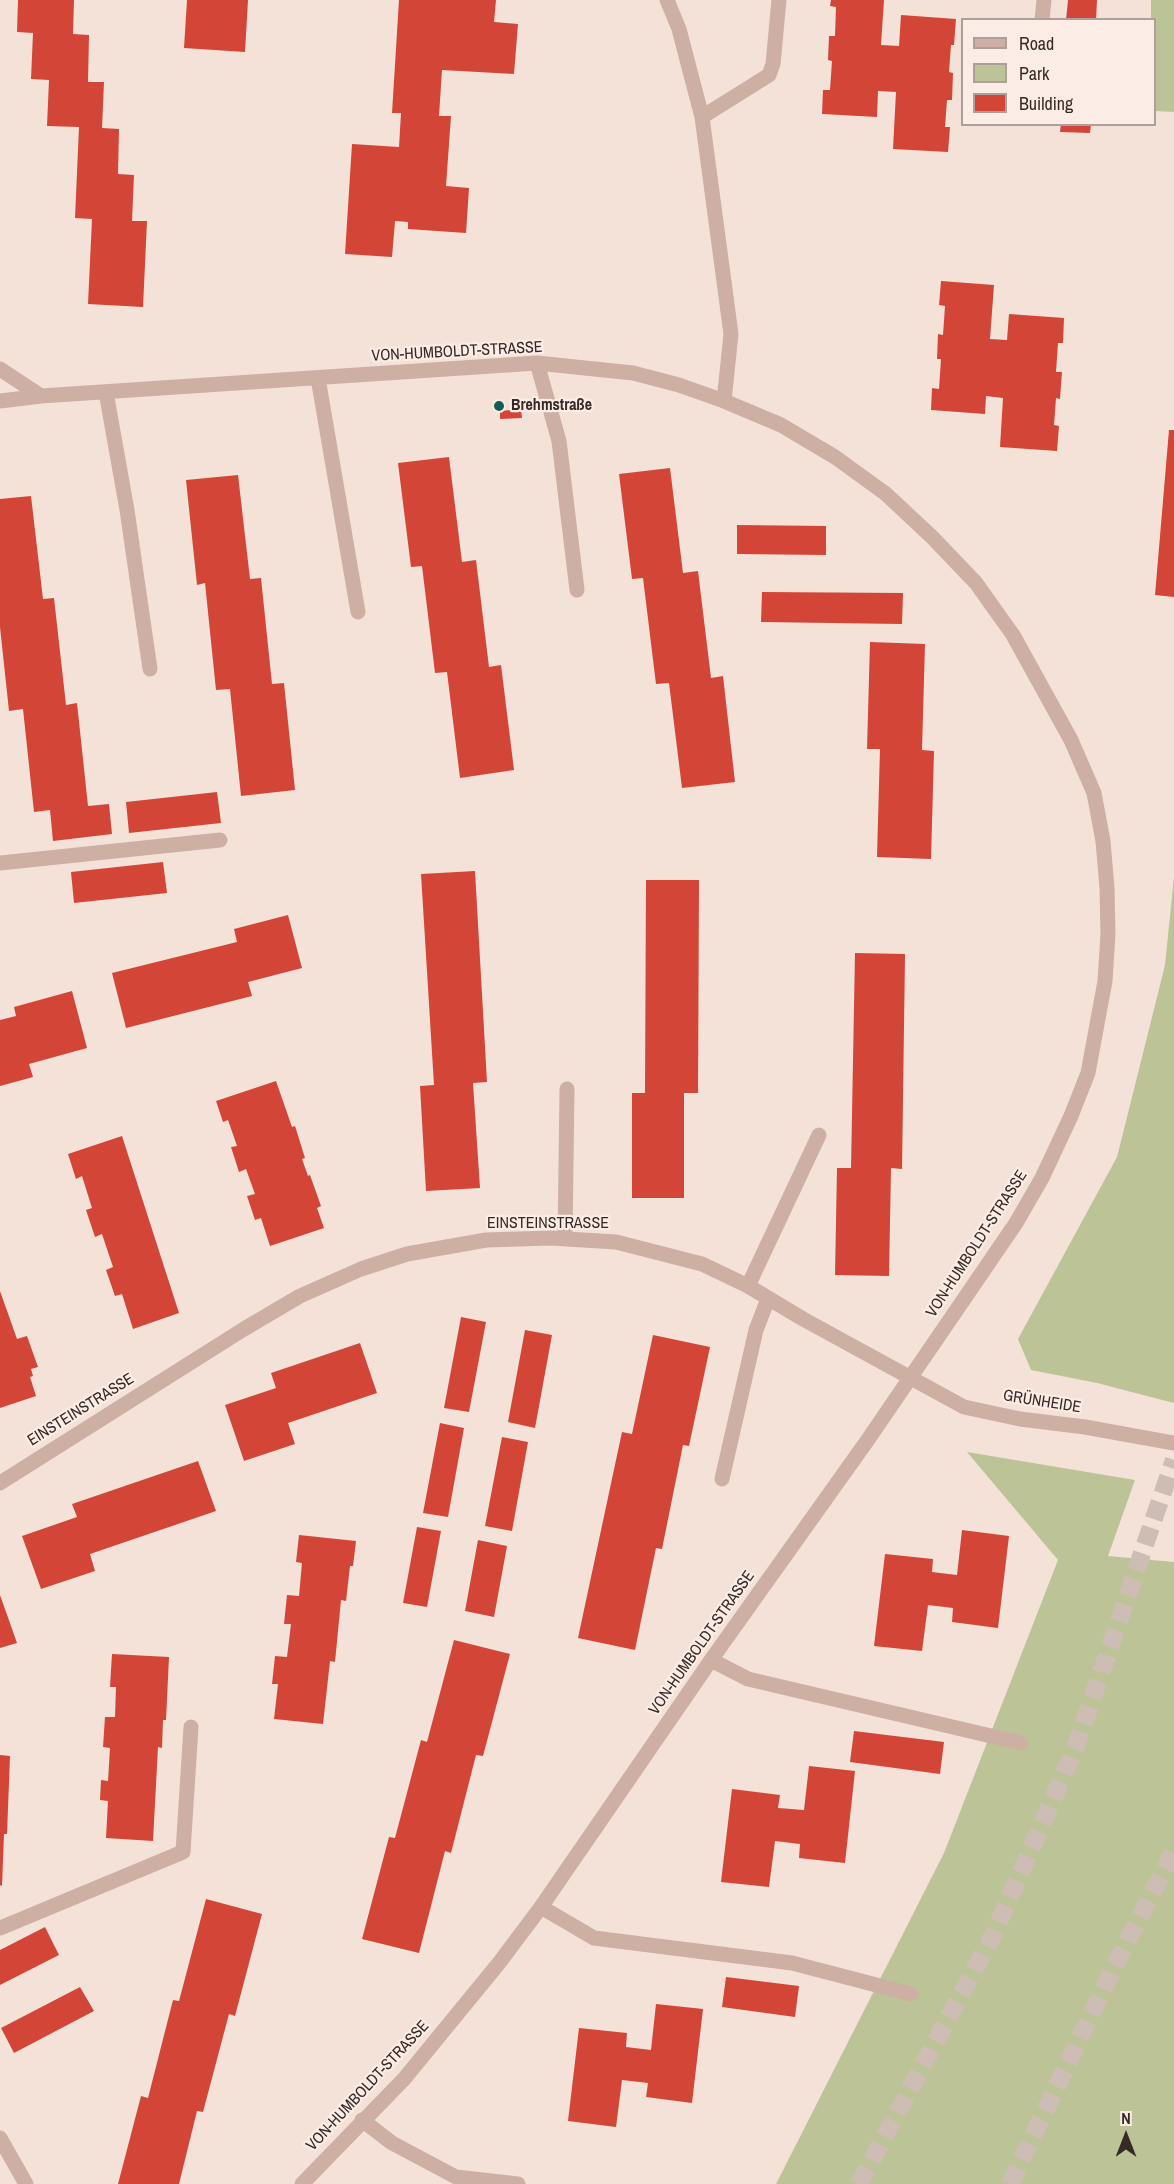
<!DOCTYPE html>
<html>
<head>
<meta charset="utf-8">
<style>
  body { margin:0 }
  #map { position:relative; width:1174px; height:2184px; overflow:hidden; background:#f4e2d8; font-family:"Archivo Narrow",sans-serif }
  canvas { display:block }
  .legend { position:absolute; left:961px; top:18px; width:195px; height:108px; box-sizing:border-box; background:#fbede5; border:2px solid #ad9f99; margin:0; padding:8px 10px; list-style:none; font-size:18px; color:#372926 }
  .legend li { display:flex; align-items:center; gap:12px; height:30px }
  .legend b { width:30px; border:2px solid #ad9f99 }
  .north { position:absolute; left:1096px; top:2106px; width:60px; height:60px; -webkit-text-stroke:4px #fbede5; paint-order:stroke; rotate:0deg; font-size:16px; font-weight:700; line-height:24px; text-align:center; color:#372926 }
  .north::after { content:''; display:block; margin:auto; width:21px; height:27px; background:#372926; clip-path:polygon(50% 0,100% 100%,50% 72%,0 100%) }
</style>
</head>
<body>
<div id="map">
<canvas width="1174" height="2184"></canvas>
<ul class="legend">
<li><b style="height:8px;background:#cdb0a3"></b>Road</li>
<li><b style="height:16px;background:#bcc497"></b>Park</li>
<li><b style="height:16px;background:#d34537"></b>Building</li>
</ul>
<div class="north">N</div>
</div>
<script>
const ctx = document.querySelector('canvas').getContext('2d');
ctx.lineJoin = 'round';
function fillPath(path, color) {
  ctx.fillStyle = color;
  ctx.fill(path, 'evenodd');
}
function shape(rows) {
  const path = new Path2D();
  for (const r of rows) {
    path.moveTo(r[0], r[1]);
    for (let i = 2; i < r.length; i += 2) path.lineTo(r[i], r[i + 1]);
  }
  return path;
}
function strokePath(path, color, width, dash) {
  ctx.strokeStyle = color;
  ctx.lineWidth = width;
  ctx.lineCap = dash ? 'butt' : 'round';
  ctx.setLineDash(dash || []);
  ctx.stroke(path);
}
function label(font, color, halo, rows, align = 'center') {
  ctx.font = font + ' "Archivo Narrow",sans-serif';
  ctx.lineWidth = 4.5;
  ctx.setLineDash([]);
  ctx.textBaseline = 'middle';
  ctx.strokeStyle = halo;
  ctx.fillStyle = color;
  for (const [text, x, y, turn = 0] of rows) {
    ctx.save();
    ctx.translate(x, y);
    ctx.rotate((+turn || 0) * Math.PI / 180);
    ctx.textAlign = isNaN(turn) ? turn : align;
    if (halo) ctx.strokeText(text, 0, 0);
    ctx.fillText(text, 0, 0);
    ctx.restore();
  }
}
fillPath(shape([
  [1151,0,1174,0,1174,112,1155,111,1154,20,1151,19],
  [1174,877,1174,1403,1097,1383,1031,1370,1018,1339,1117,1157,1165,965],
  [967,1452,1135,1480,1108,1556,1174,1562,1174,2184,776,2184,944,1853,1058,1560]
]), '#bcc497');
fillPath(shape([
  [18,0,74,0,73,34,89,35,88,82,104,82,102,128,119,129,118,174,134,175,132,221,147,221,143,307,88,304,92,219,75,218,79,127,47,126,49,80,31,79,33,33,17,32],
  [187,0,248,0,245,52,184,48],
  [399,0,496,0,494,22,518,24,514,74,442,70,439,116,451,116,446,186,469,188,466,233,408,229,408,222,395,221,392,257,345,254,352,144,399,147,401,113,392,113],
  [831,0,884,0,881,45,899,46,901,15,956,19,954,45,951,45,949,72,953,73,952,100,947,100,945,127,950,127,948,152,893,149,896,92,878,91,877,117,822,114,823,90,830,90,832,61,828,60,829,36,835,36,836,7,830,6],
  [1068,0,1097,0,1096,20,1066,20],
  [1061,124,1091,124,1090,133,1060,132],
  [941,281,994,285,990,339,1007,340,1009,314,1064,318,1063,343,1058,343,1056,372,1062,372,1060,399,1056,398,1054,425,1059,426,1057,451,1000,447,1003,398,986,396,985,414,931,410,932,388,939,389,941,359,937,359,938,334,943,335,945,306,939,305],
  [521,409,522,418,500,419,500,411],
  [1169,430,1174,430,1174,597,1155,595],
  [449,457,462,562,476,560,489,667,501,665,514,770,460,778,447,672,435,673,422,566,411,567,398,463],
  [670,468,683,573,698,571,711,678,723,676,735,782,682,788,669,683,656,684,643,578,632,579,619,474],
  [238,475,250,579,261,578,272,684,284,683,295,790,241,796,230,689,216,690,205,583,197,585,186,480],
  [31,496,43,599,54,598,66,705,77,703,88,806,109,804,112,834,53,841,50,810,34,812,23,709,9,711,0,627,0,499],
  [737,525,826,526,826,555,737,554],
  [762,592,903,593,902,624,761,622],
  [870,642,925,644,922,750,934,751,931,859,877,857,880,749,867,749],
  [217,792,221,823,129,833,126,802],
  [163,862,167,893,74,903,71,872],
  [475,871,487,1082,473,1083,480,1188,426,1191,420,1086,434,1085,421,874],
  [646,880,699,880,698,1093,684,1093,684,1198,632,1198,632,1093,645,1093],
  [288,915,302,968,248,982,252,996,126,1028,112,973,237,942,234,929],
  [855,953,905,954,902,1169,891,1168,889,1276,835,1275,837,1168,851,1168],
  [72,991,87,1048,29,1064,33,1077,0,1086,0,1020,16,1016,14,1007],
  [276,1081,292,1127,295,1126,305,1158,302,1159,308,1176,310,1175,321,1206,317,1208,324,1228,270,1246,261,1218,255,1220,247,1196,255,1194,246,1169,239,1172,231,1147,237,1146,228,1120,223,1122,216,1101],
  [122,1136,179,1313,133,1329,122,1294,115,1296,106,1270,113,1267,102,1234,95,1237,86,1210,92,1208,82,1176,76,1179,68,1154],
  [0,1291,17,1339,27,1336,38,1367,31,1369,33,1376,30,1377,36,1396,0,1408],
  [461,1317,486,1322,469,1412,444,1408],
  [525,1330,552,1335,535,1428,508,1422],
  [653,1335,710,1347,689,1446,683,1445,662,1549,656,1548,635,1650,578,1638,622,1432,632,1434],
  [360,1343,377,1393,288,1423,295,1444,244,1461,225,1405,276,1388,271,1373],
  [440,1423,464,1428,448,1517,423,1513],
  [502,1437,528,1442,512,1531,485,1526],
  [198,1461,216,1511,90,1554,95,1571,41,1589,22,1536,77,1517,72,1504],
  [417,1527,441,1531,427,1607,403,1603],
  [962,1530,1009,1536,998,1628,952,1622,953,1608,928,1605,922,1651,874,1646,885,1554,933,1559,932,1572,957,1575],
  [299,1535,356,1541,353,1566,350,1566,346,1601,341,1600,335,1662,330,1661,323,1724,274,1719,278,1684,272,1684,275,1656,287,1657,291,1624,284,1624,287,1595,299,1596,302,1563,296,1562],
  [478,1540,507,1546,494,1617,465,1611],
  [0,1595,17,1643,0,1648],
  [454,1640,510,1654,483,1756,476,1755,451,1853,445,1851,419,1953,362,1939,389,1837,395,1838,421,1740,427,1742],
  [112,1654,169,1657,166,1720,163,1720,162,1748,158,1747,153,1841,106,1838,108,1801,100,1800,101,1780,108,1781,110,1748,103,1747,105,1717,115,1717,116,1687,110,1687],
  [854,1731,944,1742,940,1774,850,1762],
  [0,1755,10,1756,7,1834,4,1834,2,1886,0,1885],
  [809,1766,855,1771,845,1863,799,1858,800,1844,775,1841,769,1887,721,1882,732,1789,780,1795,778,1808,804,1810],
  [206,1899,262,1914,235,2016,229,2014,203,2112,197,2111,179,2184,118,2184,141,2096,148,2098,173,2000,179,2001],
  [45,1927,59,1955,0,1985,0,1950],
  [726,1977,799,1986,795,2017,722,2007],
  [80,1987,94,2011,14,2053,1,2028],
  [656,2004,703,2009,692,2103,646,2097,648,2083,622,2080,616,2127,568,2121,579,2028,627,2033,626,2047,651,2050]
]), '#d34537');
strokePath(shape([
  [859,2184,993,1935,1075,1749,1174,1460],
  [1010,2184,1114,1967,1174,1851]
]), '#cebdb4', 18, [18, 9]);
strokePath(shape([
  [667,0,679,29,702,117,731,334,724,401],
  [1042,20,1044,0],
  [702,117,769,75,773,64,779,0],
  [537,363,559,441,577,590],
  [0,369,41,396],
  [318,378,358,612],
  [106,392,127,510,150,669],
  [0,401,41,396,537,363,633,373,679,385,724,401,781,425,835,457,886,494,932,537,976,583,1013,635,1071,740,1094,793,1103,841,1107,888,1108,934,1105,981,1088,1073,1071,1116,1042,1178,1016,1223,867,1441,711,1660,541,1907,499,1963,404,2079,302,2184],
  [0,863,220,840],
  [565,1239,567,1089],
  [748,1286,819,1135],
  [722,1479,756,1330,768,1299],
  [0,1483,244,1329,300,1296,361,1269,407,1254,486,1240,551,1238,616,1242,702,1264,748,1286,803,1319,964,1407,1020,1419,1085,1427,1174,1443],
  [711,1660,748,1679,1021,1743],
  [541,1907,594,1938,792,1963,911,1994],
  [0,1928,183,1852,191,1727],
  [362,2120,392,2143,456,2177,518,2184],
  [0,2138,26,2184]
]), '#cdb0a3', 15);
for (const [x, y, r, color] of [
  [499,406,6,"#175d57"]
]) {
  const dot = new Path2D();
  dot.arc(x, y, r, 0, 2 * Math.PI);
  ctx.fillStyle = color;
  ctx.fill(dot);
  strokePath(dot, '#fbede5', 2);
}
label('16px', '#372926', '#fbede5', [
  ["VON-HUMBOLDT-STRASSE",457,352,-3],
  ["EINSTEINSTRASSE",548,1224],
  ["VON-HUMBOLDT-STRASSE",977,1244,-57],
  ["GRÜNHEIDE",1042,1402,9],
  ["EINSTEINSTRASSE",81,1410,-32],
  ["VON-HUMBOLDT-STRASSE",702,1643,-55],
  ["VON-HUMBOLDT-STRASSE",368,2086,-47]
]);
label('bold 16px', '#372926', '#fbede5', [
  ["Brehmstraße",511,406]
], 'left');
</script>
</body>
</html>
